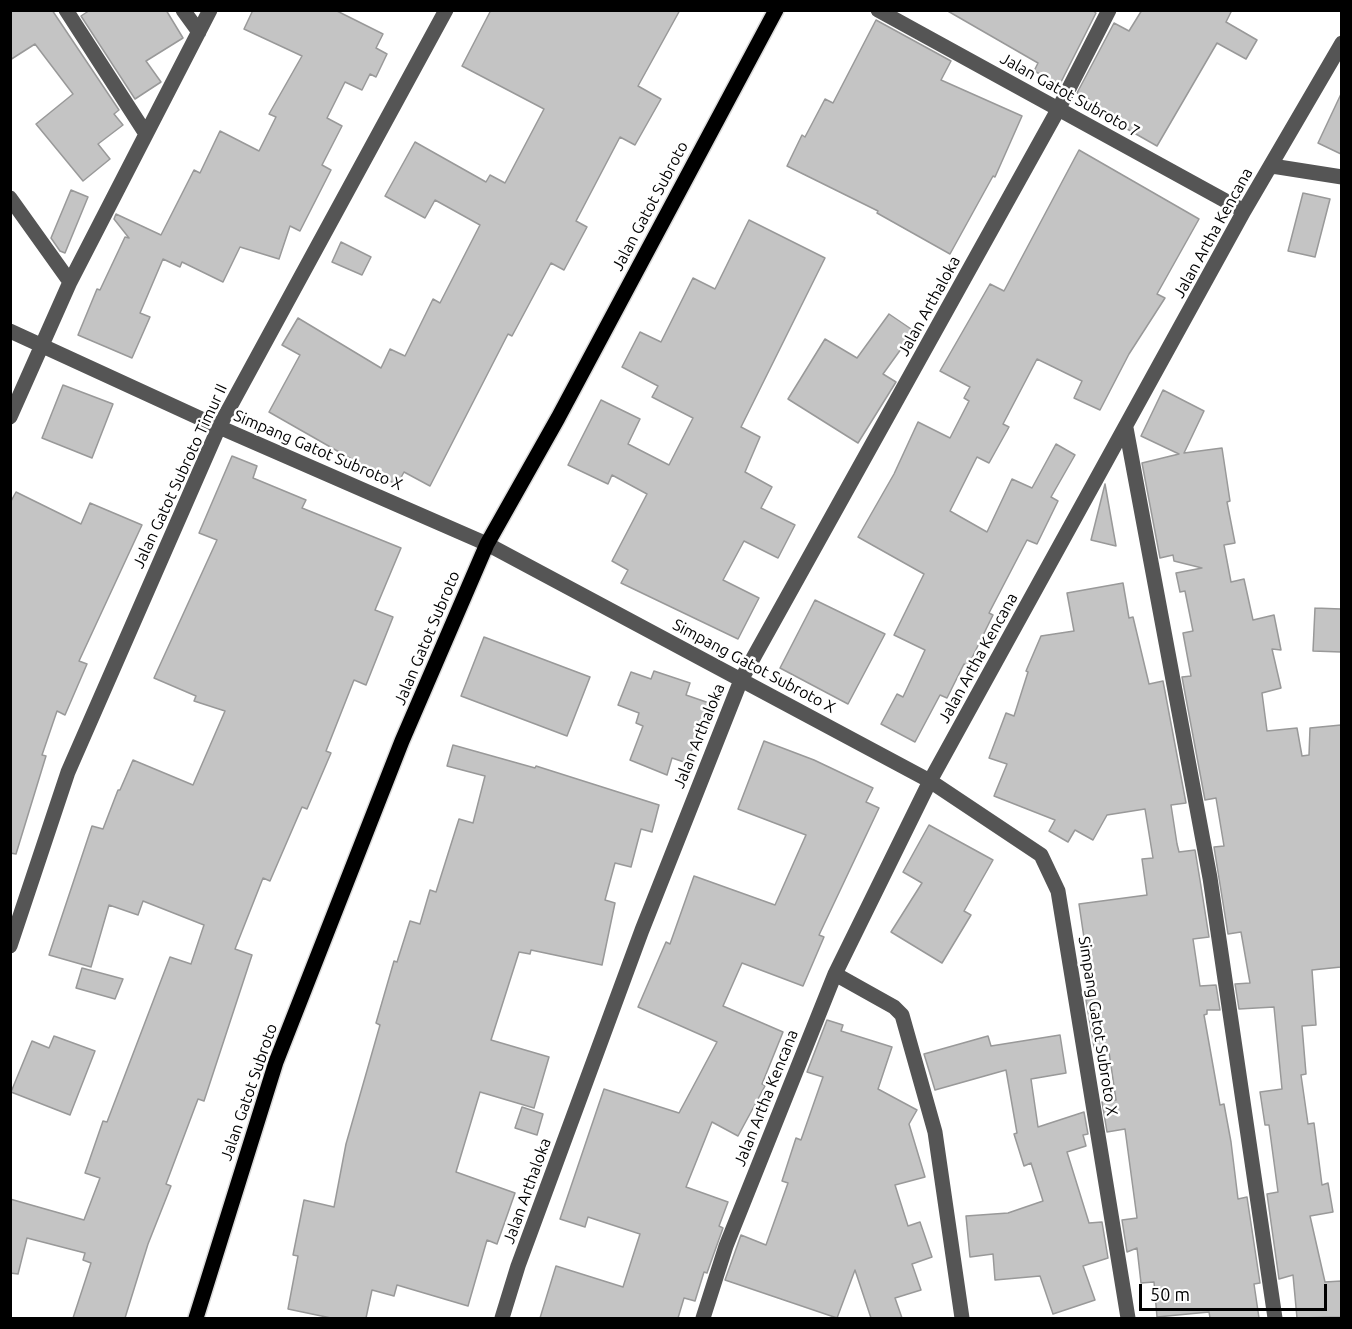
<!DOCTYPE html>
<html>
<head>
<meta charset="utf-8">
<style>
  body { margin:0 }
  #map { position:relative; width:1352px; height:1329px; overflow:hidden; background:#fff; font-family:Ubuntu,sans-serif }
  canvas { display:block }
  .frame { position:absolute; inset:0; border:12px solid #000; pointer-events:none }
  .scale { position:absolute; left:1139px; top:1284px; width:188px; height:27px; box-sizing:border-box; border:3px solid #000; border-top:0; padding-left:8px; font-size:18px; line-height:21px; white-space:nowrap; color:#000; -webkit-text-stroke:4px #fff; paint-order:stroke }
</style>
</head>
<body>
<div id="map">
<canvas width="1352" height="1329"></canvas>
<div class="frame"></div>
<div class="scale">50 m</div>
</div>
<script>
const ctx = document.querySelector('canvas').getContext('2d');
ctx.lineJoin = 'round';
function fillPath(path, color) {
  ctx.fillStyle = color;
  ctx.fill(path, 'evenodd');
}
function shape(rows) {
  const path = new Path2D();
  for (const r of rows) {
    path.moveTo(r[0], r[1]);
    for (let i = 2; i < r.length; i += 2) path.lineTo(r[i], r[i + 1]);
  }
  return path;
}
function strokePath(path, color, width, dash) {
  ctx.strokeStyle = color;
  ctx.lineWidth = width;
  ctx.lineCap = dash ? 'butt' : 'round';
  ctx.setLineDash(dash || []);
  ctx.stroke(path);
}
function label(font, color, halo, rows, align = 'center') {
  ctx.font = font + ' Ubuntu,sans-serif';
  ctx.lineWidth = 5;
  ctx.setLineDash([]);
  ctx.textBaseline = 'middle';
  ctx.strokeStyle = halo;
  ctx.fillStyle = color;
  for (const [text, x, y, turn = 0] of rows) {
    ctx.save();
    ctx.translate(x, y);
    ctx.rotate((+turn || 0) * Math.PI / 180);
    ctx.textAlign = isNaN(turn) ? turn : align;
    if (halo) ctx.strokeText(text, 0, 0);
    ctx.fillText(text, 0, 0);
    ctx.restore();
  }
}
const building = shape([
  [10,10,52,10,119,110,114,114,123,125,98,144,110,159,83,181,36,124,73,94,35,44,10,60,10,10],
  [90,10,166,10,183,38,146,61,161,82,135,99,81,16,90,10],
  [253,10,335,10,383,34,376,48,387,54,376,77,370,74,362,90,345,82,327,118,342,126,322,165,331,170,300,231,290,226,279,259,240,247,223,282,182,262,180,267,163,259,140,313,150,317,132,358,78,335,97,289,100,290,125,237,129,238,114,219,116,214,161,235,194,170,200,173,220,131,259,151,276,117,269,114,302,56,244,29,253,10],
  [491,10,680,10,638,86,661,99,635,145,620,137,576,221,587,227,564,270,551,263,512,336,508,334,430,486,404,472,397,485,269,412,300,355,282,345,298,318,381,368,390,349,405,356,433,299,440,303,480,225,435,200,425,218,385,196,415,142,486,182,490,175,505,183,544,109,462,66,491,10],
  [946,10,1092,10,1096,13,1060,84,1034,71,1038,63,946,10],
  [1142,10,1232,10,1226,22,1257,40,1246,59,1217,43,1157,146,1085,105,1089,99,1077,93,1114,23,1129,31,1142,10],
  [876,20,951,61,941,80,1022,116,995,177,993,176,950,254,877,213,878,211,787,166,802,135,805,137,825,99,833,103,876,20],
  [1341,94,1341,154,1318,143,1341,94],
  [1079,150,1199,219,1157,294,1165,298,1129,354,1100,410,1074,398,1082,381,1037,359,1003,424,1009,427,989,463,977,457,950,511,987,532,1012,479,1032,488,1056,444,1075,455,1051,497,1058,501,1037,544,1027,540,989,613,993,615,968,666,964,664,947,698,940,695,915,742,881,724,897,694,903,697,925,650,894,635,924,574,858,537,894,474,918,422,950,438,969,401,964,398,970,387,940,371,990,284,1004,291,1079,150],
  [71,190,88,197,65,253,60,251,51,238,71,190],
  [1303,193,1330,199,1315,257,1288,251,1303,193],
  [749,220,825,258,741,427,760,437,745,472,772,487,761,508,795,525,778,558,744,541,723,580,759,598,738,639,621,583,628,570,612,561,647,494,612,475,608,484,568,465,601,400,640,419,628,444,669,465,693,418,652,397,658,386,622,367,640,332,661,342,693,278,715,289,749,220],
  [341,242,371,257,362,275,332,262,341,242],
  [889,314,914,331,883,374,896,382,858,443,788,399,825,339,857,358,889,314],
  [63,385,113,404,92,458,42,438,63,385],
  [1163,390,1204,411,1184,453,1222,448,1230,501,1227,502,1235,543,1224,545,1231,582,1244,579,1253,620,1274,615,1281,650,1272,649,1281,688,1262,693,1267,731,1297,728,1302,756,1309,755,1310,728,1341,725,1341,967,1312,970,1316,1025,1302,1026,1306,1074,1301,1075,1308,1124,1314,1123,1322,1185,1328,1183,1333,1212,1310,1216,1325,1282,1341,1281,1341,1317,1297,1318,1293,1275,1279,1279,1267,1194,1278,1192,1269,1125,1265,1125,1260,1092,1282,1089,1274,1007,1239,1009,1235,984,1250,983,1241,932,1228,934,1214,847,1224,846,1216,798,1205,800,1182,677,1191,676,1183,633,1193,631,1185,591,1180,592,1176,573,1202,568,1174,561,1173,555,1160,558,1142,463,1179,454,1141,436,1163,390],
  [232,456,257,466,253,478,306,500,302,508,401,548,375,610,393,617,366,685,354,680,326,751,331,753,307,809,302,807,270,881,263,878,235,949,252,955,204,1101,198,1099,166,1184,171,1186,148,1244,125,1318,73,1318,91,1263,83,1260,85,1253,27,1238,18,1274,10,1273,10,1199,84,1220,100,1178,85,1173,103,1121,107,1122,170,957,191,964,204,925,143,901,138,915,109,905,91,967,49,955,92,826,103,829,118,790,120,790,133,760,193,785,225,711,194,701,196,696,154,678,217,540,199,533,232,456],
  [1105,484,1116,546,1091,540,1105,484],
  [16,492,81,524,90,503,142,525,79,661,87,664,65,715,57,711,42,755,46,756,16,854,10,853,10,503,16,492],
  [1123,583,1129,618,1133,617,1149,684,1163,681,1186,803,1171,805,1177,844,1179,852,1195,850,1200,880,1209,937,1193,939,1200,986,1216,985,1220,1010,1207,1010,1207,1014,1204,1015,1220,1105,1224,1104,1231,1142,1238,1199,1247,1197,1260,1283,1254,1284,1259,1318,1210,1318,1209,1312,1157,1317,1154,1282,1141,1283,1137,1248,1127,1252,1122,1220,1137,1218,1125,1129,1107,1132,1102,1102,1116,1100,1108,1045,1094,1047,1086,1000,1093,999,1079,904,1147,895,1142,859,1153,858,1145,809,1107,815,1093,840,1075,830,1068,842,1049,831,1055,820,994,796,1007,764,989,758,1006,713,1014,716,1028,672,1026,671,1041,636,1074,631,1067,593,1123,583],
  [815,600,885,634,848,704,780,668,815,600],
  [1315,608,1341,609,1341,652,1313,651,1315,608],
  [484,637,590,677,567,736,461,696,484,637],
  [654,671,690,683,686,695,709,703,687,763,672,758,667,775,630,760,643,726,636,723,639,713,618,705,631,672,651,679,654,671],
  [764,741,814,760,873,788,866,802,879,808,819,935,824,937,803,986,742,963,723,1006,783,1032,762,1084,765,1086,738,1136,712,1122,686,1187,728,1202,719,1226,723,1228,707,1273,704,1272,695,1301,684,1298,678,1318,540,1318,556,1266,623,1287,640,1234,588,1217,585,1227,560,1219,604,1089,679,1113,717,1042,638,1007,666,942,670,944,694,876,775,905,806,835,738,809,764,741],
  [453,745,535,768,536,766,659,805,652,832,641,829,631,867,615,863,605,900,615,903,602,965,531,950,530,954,519,952,491,1040,549,1057,534,1108,480,1092,456,1172,515,1193,497,1244,487,1240,468,1306,397,1285,394,1296,372,1290,366,1318,331,1318,288,1309,298,1256,293,1255,304,1200,334,1207,346,1144,380,1025,376,1023,394,961,397,962,410,921,420,924,430,890,436,892,459,819,473,823,485,776,447,766,453,745],
  [929,825,993,860,964,911,971,915,942,963,891,932,922,883,903,872,929,825],
  [82,968,123,979,115,999,76,988,82,968],
  [827,1020,843,1025,841,1031,892,1047,878,1089,917,1110,909,1124,925,1177,895,1185,908,1226,920,1222,932,1257,912,1264,921,1290,895,1298,902,1318,871,1318,855,1270,837,1318,725,1280,741,1235,766,1245,788,1183,782,1181,796,1138,801,1140,823,1077,807,1072,827,1020],
  [1060,1035,1066,1073,1031,1079,1038,1127,1084,1112,1088,1134,1083,1135,1086,1146,1067,1152,1089,1223,1102,1222,1108,1258,1083,1266,1095,1300,1053,1314,1040,1276,995,1280,993,1254,970,1257,966,1216,1008,1213,1043,1201,1031,1163,1024,1166,1014,1134,1017,1133,1006,1070,935,1090,924,1054,988,1036,991,1046,1060,1035],
  [54,1036,95,1051,70,1115,11,1092,32,1041,49,1048,54,1036],
  [522,1107,543,1114,537,1135,515,1128,522,1107]
]);
fillPath(building, '#c4c4c4');
strokePath(building, '#999', 1.5);
const major = shape([
  [196,1318,276,1062,402,741,487,544,558,418,776,10]
]);
strokePath(major, '#dbdbdb', 18);
strokePath(shape([
  [66,10,146,134],
  [183,10,199,32],
  [878,10,1244,211],
  [1272,166,1342,177],
  [10,198,70,282],
  [10,331,219,427,487,544,930,781,1041,855,1058,891,1128,1318],
  [10,417,70,282,210,10],
  [1126,428,1210,878,1275,1318],
  [10,946,68,772,219,427,446,10],
  [835,974,894,1007,902,1015,935,1132,962,1318],
  [502,1318,518,1266,642,930,741,680,1059,108,1109,10],
  [703,1318,726,1246,835,974,930,781,1244,211,1342,43]
]), '#555', 15);
strokePath(major, '#000', 15);
label('16px', '#000', '#fff', [
  ["Jalan Gatot Subroto 7",1070,95,29],
  ["Jalan Gatot Subroto",650,206,-62],
  ["Jalan Artha Kencana",1213,233,-61],
  ["Jalan Arthaloka",929,306,-61],
  ["Simpang Gatot Subroto X",318,450,23],
  ["Jalan Gatot Subroto Timur II",180,476,-65],
  ["Jalan Gatot Subroto",427,638,-67],
  ["Jalan Artha Kencana",978,658,-61],
  ["Simpang Gatot Subroto X",754,666,28],
  ["Jalan Arthaloka",699,736,-68],
  ["Simpang Gatot Subroto X",1098,1026,81],
  ["Jalan Gatot Subroto",249,1092,-71],
  ["Jalan Artha Kencana",766,1098,-68],
  ["Jalan Arthaloka",527,1191,-70]
]);
</script>
</body>
</html>
